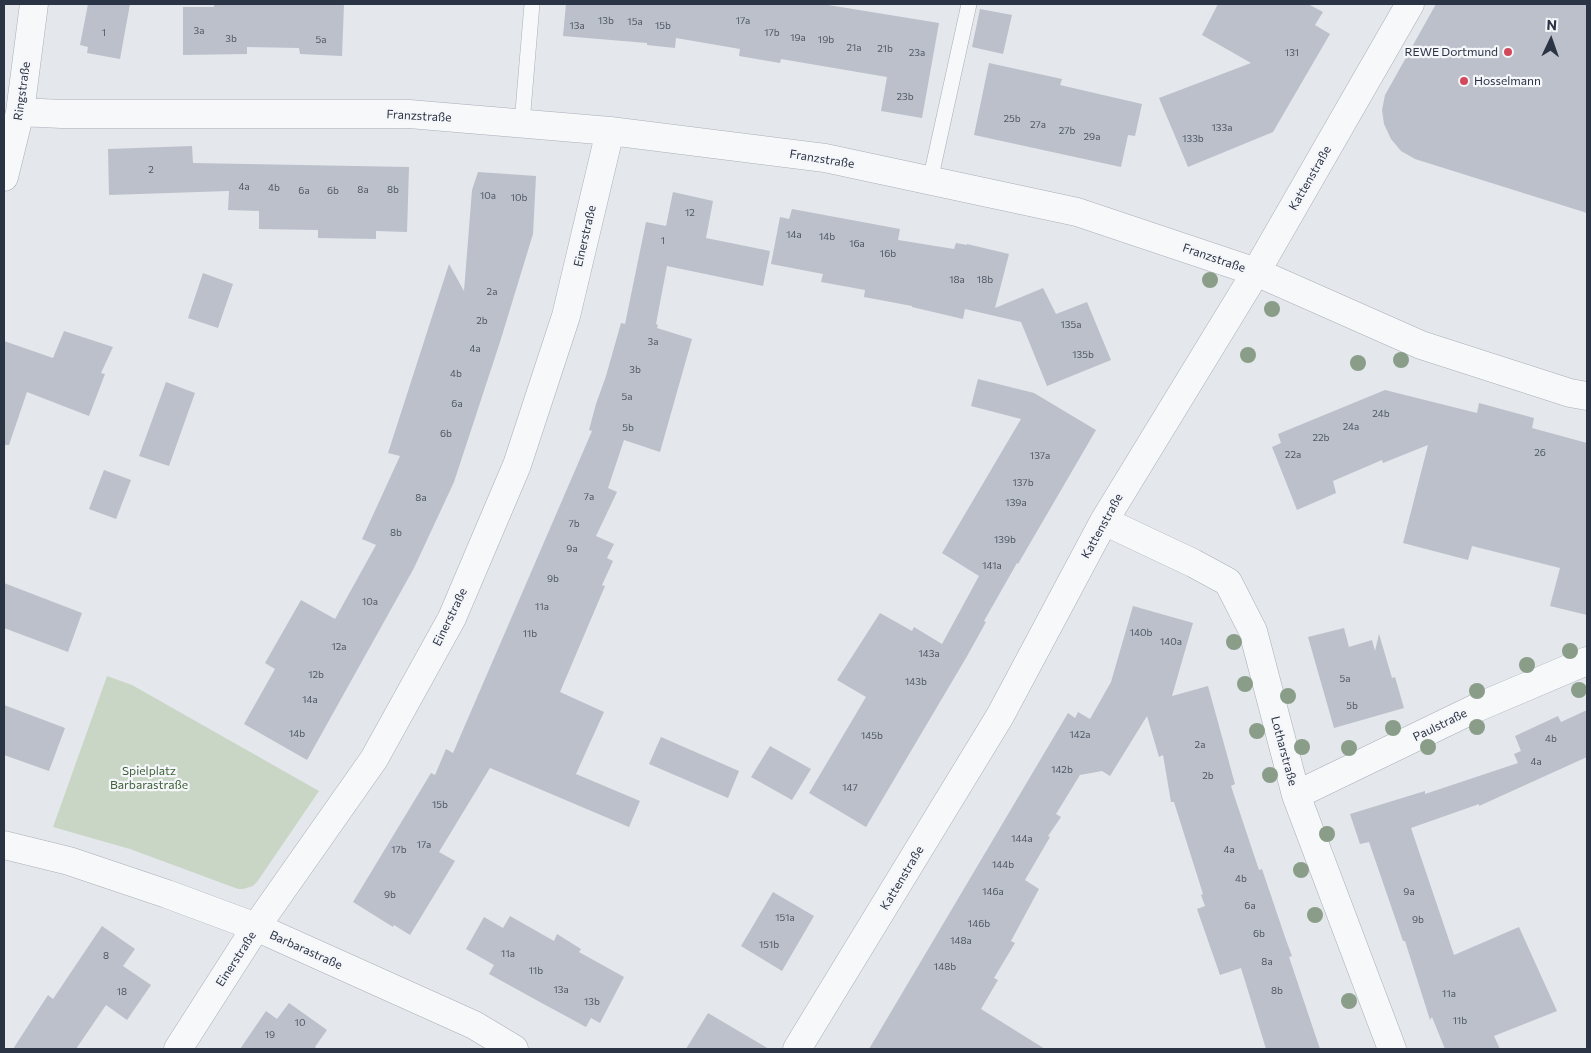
<!DOCTYPE html>
<html>
<head>
<meta charset="utf-8">
<style>
  body { margin:0 }
  #map { position:relative; width:1591px; height:1053px; overflow:hidden; background:#e4e7ec; font-family:Commissioner,sans-serif }
  canvas { display:block }
  .frame { position:absolute; inset:0; border:5px solid #2b3445; pointer-events:none }
  .north { position:absolute; left:1526px; top:15px; width:50px; height:50px; -webkit-text-stroke:4px #f4f6f9; paint-order:stroke; rotate:3deg; font-size:14px; font-weight:700; line-height:20px; text-align:center; color:#2b3445 }
  .north::after { content:''; display:block; margin:auto; width:18px; height:22px; background:#2b3445; clip-path:polygon(50% 0,100% 100%,50% 72%,0 100%) }
</style>
</head>
<body>
<div id="map">
<canvas width="1591" height="1053"></canvas>
<div class="frame"></div>
<div class="north">N</div>
</div>
<script>
const ctx = document.querySelector('canvas').getContext('2d');
ctx.lineJoin = 'round';
function fillPath(path, color) {
  ctx.fillStyle = color;
  ctx.fill(path, 'evenodd');
}
function shape(rows) {
  const path = new Path2D();
  for (const r of rows) {
    path.moveTo(r[0], r[1]);
    for (let i = 2; i < r.length; i += 2) path.lineTo(r[i], r[i + 1]);
  }
  return path;
}
function strokePath(path, color, width, dash) {
  ctx.strokeStyle = color;
  ctx.lineWidth = width;
  ctx.lineCap = dash ? 'butt' : 'round';
  ctx.setLineDash(dash || []);
  ctx.stroke(path);
}
function label(font, color, halo, rows, align = 'center') {
  ctx.font = font + ' Commissioner,sans-serif';
  ctx.lineWidth = 4.5;
  ctx.setLineDash([]);
  ctx.textBaseline = 'middle';
  ctx.strokeStyle = halo;
  ctx.fillStyle = color;
  for (const [text, x, y, turn = 0] of rows) {
    ctx.save();
    ctx.translate(x, y);
    ctx.rotate((+turn || 0) * Math.PI / 180);
    ctx.textAlign = isNaN(turn) ? turn : align;
    if (halo) ctx.strokeText(text, 0, 0);
    ctx.fillText(text, 0, 0);
    ctx.restore();
  }
}
fillPath(shape([
  [107,676,132,685,319,791,257,882,253,886,243,889,238,889,130,849,53,827]
]), '#c9d6c5');
fillPath(shape([
  [88,4,130,4,120,59,87,53,88,47,80,45],
  [214,4,344,4,342,56,300,54,299,48,247,47,247,54,183,55,183,7,214,7],
  [566,4,822,4,939,23,922,118,881,111,887,77,781,59,780,63,739,56,740,49,676,38,675,48,647,45,647,43,563,36],
  [1218,4,1308,4,1323,12,1315,25,1330,34,1273,132,1188,167,1159,98,1251,63,1202,35],
  [1436,4,1587,4,1587,213,1415,159,1401,151,1391,139,1384,124,1382,110,1385,95],
  [980,9,1012,15,1003,54,972,47],
  [989,63,1062,79,1060,85,1142,104,1135,136,1128,135,1121,167,974,135],
  [192,146,193,163,409,167,407,232,376,231,376,239,318,238,318,230,259,229,259,211,228,210,229,191,109,195,108,149],
  [478,172,536,176,533,234,500,342,454,482,414,568,307,760,244,724,275,669,265,663,301,600,335,619,376,545,362,539,400,456,388,453,449,264,464,291,472,190],
  [673,192,713,201,706,238,770,251,763,286,667,266,656,324,658,325,657,328,692,339,660,452,624,440,608,488,617,492,596,536,614,544,607,558,613,561,602,585,605,586,560,692,604,712,576,774,640,801,629,827,490,768,439,852,455,861,410,935,394,925,393,927,353,902,431,773,435,775,446,749,453,753,592,431,589,430,596,404,606,376,621,323,625,324,646,222,666,226],
  [792,209,900,229,898,240,954,249,956,243,967,245,967,244,1009,254,995,308,1043,288,1056,314,1087,302,1111,360,1047,386,1021,322,965,309,963,319,912,307,912,306,864,297,865,290,821,282,823,274,771,264,780,217,789,219],
  [203,273,233,284,218,328,188,318],
  [64,331,113,347,101,373,105,374,89,416,27,392,9,445,4,445,4,341,53,358],
  [978,379,1034,393,1096,430,1018,564,1017,563,984,621,986,622,966,658,866,827,809,793,866,697,837,680,880,613,912,631,914,627,942,644,979,576,942,553,1021,419,971,406],
  [166,382,195,393,169,466,139,456],
  [1385,390,1477,413,1479,403,1534,418,1532,428,1587,443,1587,615,1550,606,1560,568,1472,546,1468,560,1403,543,1428,445,1383,463,1382,460,1333,481,1336,493,1297,510,1272,447,1281,443,1278,434],
  [104,470,131,480,116,519,89,509],
  [4,583,82,613,68,652,4,628],
  [1133,606,1193,623,1172,696,1208,686,1235,784,1231,786,1259,870,1262,869,1286,940,1292,956,1289,957,1320,1049,1266,1049,1241,968,1220,975,1197,909,1205,906,1201,895,1203,894,1174,802,1171,802,1163,755,1159,757,1147,716,1110,776,1102,771,1080,775,1056,814,1061,817,1048,836,1050,837,1025,880,1039,889,1011,941,1015,943,994,978,998,980,981,1009,1045,1049,869,1049,1068,713,1075,718,1078,712,1090,719,1111,682],
  [1344,628,1349,647,1372,640,1375,651,1379,634,1392,678,1395,677,1404,708,1334,728,1308,637],
  [4,705,65,728,49,771,4,755],
  [1587,710,1587,757,1479,806,1479,804,1411,828,1454,955,1519,927,1557,1011,1494,1036,1500,1049,1445,1049,1432,1017,1430,1020,1405,941,1403,941,1369,842,1360,844,1350,814,1425,791,1425,794,1518,763,1514,754,1521,751,1515,736,1558,716,1561,722],
  [661,737,739,771,728,798,649,764],
  [770,746,811,769,792,800,751,777],
  [773,892,814,916,782,971,741,946],
  [510,916,554,941,557,934,581,949,579,952,624,977,600,1023,591,1018,586,1027,538,1001,489,974,494,965,466,949,484,917,503,928],
  [102,926,135,949,123,966,151,985,127,1020,106,1005,76,1049,13,1049,48,995,53,999],
  [289,1003,327,1030,315,1047,317,1049,240,1049,266,1011,277,1019],
  [708,1013,769,1049,686,1049]
]), '#bbc0ca');
const service = shape([
  [522,123,532,4],
  [930,181,969,4]
]);
const minor = shape([
  [20,112,62,114,409,114,610,131,825,158,1077,212,1256,272,1421,345,1570,393,1587,396],
  [4,177,20,112,34,4],
  [1104,521,1193,563,1228,582,1253,631,1296,795,1392,1049],
  [1296,795,1476,708,1587,661],
  [4,845,69,861,167,894,256,927,474,1025,514,1049],
  [178,1049,256,927,374,759,452,618,517,465,566,316,610,131],
  [797,1049,1000,716,1104,521,1256,272,1410,4]
]);
strokePath(service, '#a9aeb7', 16);
strokePath(minor, '#a9aeb7', 29);
strokePath(service, '#f7f8fa', 15);
strokePath(minor, '#f7f8fa', 28);
ctx.fillStyle = '#899d89';
for (const [x, y] of [
  [1210,280],
  [1272,309],
  [1248,355],
  [1401,360],
  [1358,363],
  [1234,642],
  [1570,651],
  [1527,665],
  [1245,684],
  [1579,690],
  [1477,691],
  [1288,696],
  [1477,727],
  [1393,728],
  [1257,731],
  [1302,747],
  [1428,747],
  [1349,748],
  [1270,775],
  [1327,834],
  [1301,870],
  [1315,915],
  [1349,1001]
]) {
  ctx.beginPath();
  ctx.arc(x, y, 8, 0, 2 * Math.PI);
  ctx.fill();
}
for (const [x, y, r, color] of [
  [1508,52,5,"#d1495b"],
  [1464,81,5,"#d1495b"]
]) {
  const dot = new Path2D();
  dot.arc(x, y, r, 0, 2 * Math.PI);
  ctx.fillStyle = color;
  ctx.fill(dot);
  strokePath(dot, '#f4f6f9', 2);
}
label('10px', '#4f5766', null, [
  ["13b",606,21],
  ["17a",743,21],
  ["15a",635,22],
  ["13a",577,26],
  ["15b",663,26],
  ["3a",199,31],
  ["1",104,33],
  ["17b",772,33],
  ["19a",798,38],
  ["3b",231,39],
  ["5a",321,40],
  ["19b",826,40],
  ["21a",854,48],
  ["21b",885,49],
  ["23a",917,53],
  ["131",1292,53],
  ["23b",905,97],
  ["25b",1012,119],
  ["27a",1038,125],
  ["133a",1222,128],
  ["27b",1067,131],
  ["29a",1092,137],
  ["133b",1193,139],
  ["2",151,170],
  ["4a",244,187],
  ["4b",274,188],
  ["8a",363,190],
  ["8b",393,190],
  ["6a",304,191],
  ["6b",333,191],
  ["10a",488,196],
  ["10b",519,198],
  ["12",690,213],
  ["14a",794,235],
  ["14b",827,237],
  ["1",663,241],
  ["16a",857,244],
  ["16b",888,254],
  ["18a",957,280],
  ["18b",985,280],
  ["2a",492,292],
  ["2b",482,321],
  ["135a",1071,325],
  ["3a",653,342],
  ["4a",475,349],
  ["135b",1083,355],
  ["3b",635,370],
  ["4b",456,374],
  ["5a",627,397],
  ["6a",457,404],
  ["24b",1381,414],
  ["24a",1351,427],
  ["5b",628,428],
  ["6b",446,434],
  ["22b",1321,438],
  ["26",1540,453],
  ["22a",1293,455],
  ["137a",1040,456],
  ["137b",1023,483],
  ["7a",589,497],
  ["8a",421,498],
  ["139a",1016,503],
  ["7b",574,524],
  ["8b",396,533],
  ["139b",1005,540],
  ["9a",572,549],
  ["141a",992,566],
  ["9b",553,579],
  ["10a",370,602],
  ["11a",542,607],
  ["140b",1141,633],
  ["11b",530,634],
  ["140a",1171,642],
  ["12a",339,647],
  ["143a",929,654],
  ["12b",316,675],
  ["5a",1345,679],
  ["143b",916,682],
  ["14a",310,700],
  ["5b",1352,706],
  ["14b",297,734],
  ["142a",1080,735],
  ["145b",872,736],
  ["4b",1551,739],
  ["2a",1200,745],
  ["4a",1536,762],
  ["142b",1062,770],
  ["2b",1208,776],
  ["147",850,788],
  ["15b",440,805],
  ["144a",1022,839],
  ["17a",424,845],
  ["17b",399,850],
  ["4a",1229,850],
  ["144b",1003,865],
  ["4b",1241,879],
  ["146a",993,892],
  ["9a",1409,892],
  ["9b",390,895],
  ["6a",1250,906],
  ["151a",785,918],
  ["9b",1418,920],
  ["146b",979,924],
  ["6b",1259,934],
  ["148a",961,941],
  ["151b",769,945],
  ["11a",508,954],
  ["8",106,956],
  ["8a",1267,962],
  ["148b",945,967],
  ["11b",536,971],
  ["13a",561,990],
  ["8b",1277,991],
  ["18",122,992],
  ["11a",1449,994],
  ["13b",592,1002],
  ["11b",1460,1021],
  ["10",300,1023],
  ["19",270,1035]
]);
label('12px', '#2b3445', '#f4f6f9', [
  ["REWE Dortmund",1498,52],
  ["Hosselmann",1474,81,"left"]
], 'right');
label('12px', '#2b3445', '#f4f6f9', [
  ["Ringstraße",22,91,-82],
  ["Franzstraße",419,116,3],
  ["Franzstraße",822,159,9],
  ["Kattenstraße",1310,178,-60],
  ["Einerstraße",585,236,-77],
  ["Franzstraße",1214,258,19],
  ["Kattenstraße",1102,526,-61],
  ["Einerstraße",450,617,-64],
  ["Paulstraße",1440,725,-26],
  ["Lotharstraße",1284,751,75],
  ["Kattenstraße",902,878,-59],
  ["Barbarastraße",306,950,24],
  ["Einerstraße",236,959,-57]
]);
label('12px', '#3f6138', '#f4f6f9', [
  ["Spielplatz",149,771],
  ["Barbarastraße",149,785]
]);
</script>
</body>
</html>
